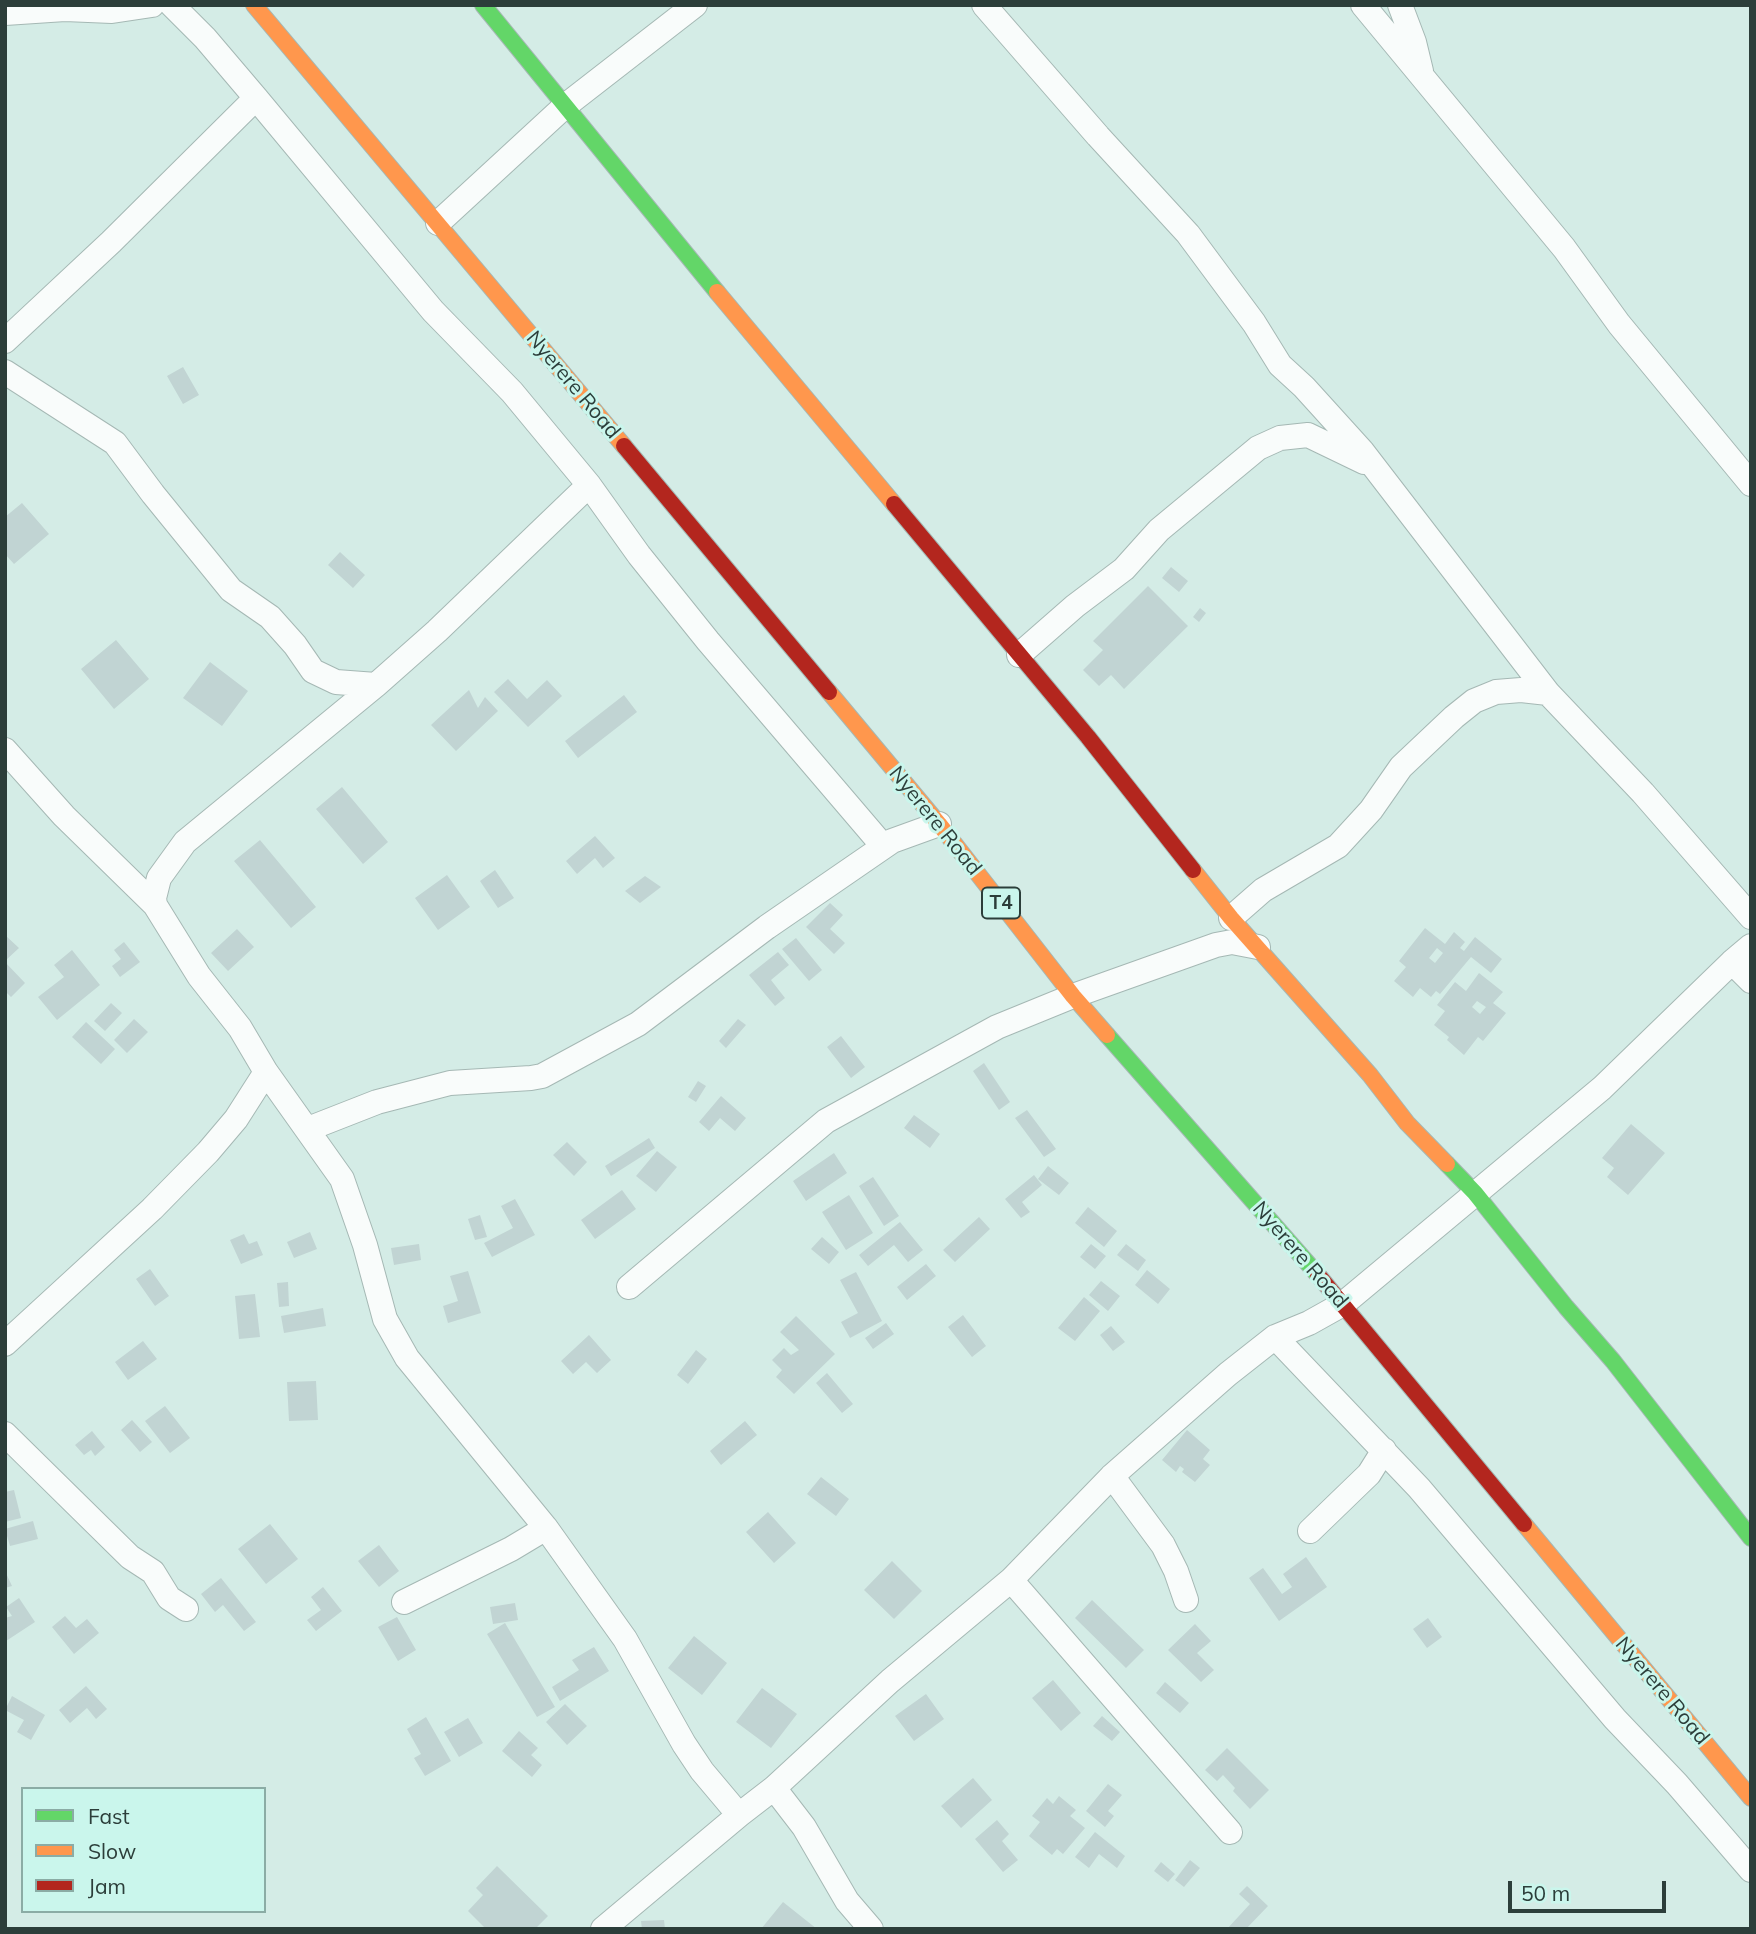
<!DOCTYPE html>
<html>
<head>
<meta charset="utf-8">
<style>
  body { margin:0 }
  #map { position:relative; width:1756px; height:1934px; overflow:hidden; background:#d4ece6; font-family:Mulish,sans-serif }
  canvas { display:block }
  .frame { position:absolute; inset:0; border:7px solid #2c3e3a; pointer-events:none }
  .legend { position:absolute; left:21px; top:1787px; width:245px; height:126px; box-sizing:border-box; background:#caf6ec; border:2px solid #8baca5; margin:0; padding:9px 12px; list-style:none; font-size:21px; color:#2c3e3a }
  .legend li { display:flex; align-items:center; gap:14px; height:35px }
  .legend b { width:35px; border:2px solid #8baca5 }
  .scale { position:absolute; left:1508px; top:1881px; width:158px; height:32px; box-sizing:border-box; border:4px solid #2c3e3a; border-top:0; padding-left:9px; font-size:21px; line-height:24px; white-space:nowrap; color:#2c3e3a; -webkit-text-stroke:5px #caf6ec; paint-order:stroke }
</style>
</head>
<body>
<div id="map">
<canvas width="1756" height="1934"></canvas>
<div class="frame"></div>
<ul class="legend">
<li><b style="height:9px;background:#63d668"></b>Fast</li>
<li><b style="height:9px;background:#ff974d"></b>Slow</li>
<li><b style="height:9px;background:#b3261e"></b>Jam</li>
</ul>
<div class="scale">50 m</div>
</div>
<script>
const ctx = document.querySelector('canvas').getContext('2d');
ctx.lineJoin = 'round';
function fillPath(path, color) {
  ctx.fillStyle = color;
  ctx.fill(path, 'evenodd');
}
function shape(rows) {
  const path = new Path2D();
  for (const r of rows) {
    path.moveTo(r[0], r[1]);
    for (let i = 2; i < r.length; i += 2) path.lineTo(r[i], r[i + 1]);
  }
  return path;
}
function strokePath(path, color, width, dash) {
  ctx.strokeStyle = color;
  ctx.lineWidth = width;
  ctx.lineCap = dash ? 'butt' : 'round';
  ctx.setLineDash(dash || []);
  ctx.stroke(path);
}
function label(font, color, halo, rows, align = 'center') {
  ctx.font = font + ' Mulish,sans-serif';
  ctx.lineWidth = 6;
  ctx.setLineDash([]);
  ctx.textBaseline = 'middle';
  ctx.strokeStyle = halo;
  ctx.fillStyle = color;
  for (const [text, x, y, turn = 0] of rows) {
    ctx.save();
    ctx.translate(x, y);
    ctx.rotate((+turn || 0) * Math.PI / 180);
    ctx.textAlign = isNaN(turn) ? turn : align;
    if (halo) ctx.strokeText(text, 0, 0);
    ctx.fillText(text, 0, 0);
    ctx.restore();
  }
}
fillPath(shape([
  [183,367,199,395,183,404,167,376],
  [22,503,49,534,14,564,5,554,5,517],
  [340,552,365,575,353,588,328,565],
  [1171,567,1188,581,1179,592,1162,578],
  [1148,586,1188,626,1124,689,1111,675,1099,686,1083,670,1103,650,1093,641],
  [1200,608,1206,613,1199,622,1193,617],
  [116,640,149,679,114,709,81,669],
  [210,662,248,691,222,726,183,698],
  [508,679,527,699,547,680,562,696,528,727,494,692],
  [469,690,478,708,485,697,498,711,456,751,431,725],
  [624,695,637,712,578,758,565,741],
  [342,787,388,842,363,864,316,809],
  [595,836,615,858,603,868,595,858,577,874,566,861],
  [260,840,316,907,291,928,234,861],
  [495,870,514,898,498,908,480,881],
  [447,875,470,907,438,930,415,898],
  [645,876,661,887,640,903,625,891],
  [830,903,843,915,830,929,845,943,834,954,806,927],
  [1425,928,1445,944,1454,932,1465,942,1460,948,1464,951,1475,937,1502,959,1491,973,1471,957,1440,994,1436,991,1431,997,1420,988,1413,997,1394,981,1406,967,1399,961],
  [1437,948,1443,953,1435,963,1429,958],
  [237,929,254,947,228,971,211,953],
  [5,935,19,948,5,961],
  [796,938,822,970,809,981,782,949],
  [124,942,140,962,120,977,112,966,121,959,114,950],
  [72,950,100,985,57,1020,38,997,64,977,54,965],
  [778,952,789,965,771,980,785,998,775,1006,749,975],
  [5,962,25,983,11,997,5,991],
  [1479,973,1503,992,1493,1003,1506,1013,1483,1041,1478,1037,1464,1055,1447,1040,1449,1037,1434,1025,1445,1011,1437,1005,1455,982,1466,991],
  [1477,1001,1486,1007,1480,1014,1472,1007],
  [111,1003,122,1013,105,1031,94,1021],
  [134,1019,148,1032,127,1053,114,1040],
  [738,1019,746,1025,726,1048,719,1041],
  [86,1022,115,1049,101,1064,72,1037],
  [841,1036,865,1067,851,1078,827,1047],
  [984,1063,1010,1102,999,1110,973,1071],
  [698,1081,706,1086,696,1102,688,1097],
  [721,1096,746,1118,735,1131,720,1118,709,1131,699,1122],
  [1027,1110,1056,1149,1044,1157,1015,1118],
  [914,1115,940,1134,930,1148,904,1128],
  [1631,1124,1665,1153,1628,1195,1607,1177,1614,1168,1602,1158],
  [649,1138,655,1148,611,1176,605,1166],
  [567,1142,587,1162,574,1176,553,1155],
  [657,1151,677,1167,656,1192,636,1176],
  [834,1153,847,1173,806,1201,793,1181],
  [1048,1166,1069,1183,1059,1195,1038,1179],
  [1034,1175,1042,1185,1022,1202,1030,1212,1021,1218,1005,1199],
  [873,1177,899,1216,884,1226,859,1186],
  [622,1190,636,1209,595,1239,581,1220],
  [849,1195,873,1233,846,1250,822,1212],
  [515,1199,535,1235,492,1257,484,1243,513,1228,501,1206],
  [1088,1207,1117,1231,1104,1247,1075,1223],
  [480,1215,487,1237,475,1240,468,1219],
  [979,1217,990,1229,955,1262,943,1250],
  [900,1222,923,1250,908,1262,894,1245,868,1266,859,1255],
  [310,1232,317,1249,294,1258,287,1242],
  [244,1234,249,1244,257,1241,263,1255,241,1264,230,1240],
  [822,1237,839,1252,829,1264,811,1249],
  [419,1244,421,1260,394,1265,391,1248],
  [1091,1244,1106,1256,1095,1269,1080,1257],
  [1126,1244,1146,1260,1138,1271,1117,1255],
  [926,1264,936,1276,907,1300,897,1287],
  [150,1269,169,1296,155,1306,136,1279],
  [1147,1270,1170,1289,1158,1304,1135,1285],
  [468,1271,481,1313,448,1323,443,1306,458,1301,450,1276],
  [856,1272,882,1321,850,1338,841,1322,858,1313,840,1280],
  [1101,1281,1120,1296,1108,1311,1089,1295],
  [288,1282,289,1306,279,1307,277,1283],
  [255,1294,260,1337,239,1339,235,1296],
  [1084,1297,1100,1311,1075,1341,1058,1328],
  [323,1308,326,1326,284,1333,281,1316],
  [963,1315,986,1346,972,1357,948,1327],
  [796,1316,835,1354,794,1394,776,1377,782,1370,772,1360,784,1348,791,1355,799,1350,780,1332],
  [886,1323,894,1334,873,1349,865,1338],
  [1111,1326,1125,1342,1113,1351,1100,1335],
  [589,1335,611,1360,597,1373,586,1362,573,1374,561,1361],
  [143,1341,157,1359,128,1380,115,1362],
  [696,1350,707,1359,688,1384,677,1375],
  [827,1373,853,1404,842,1413,816,1383],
  [316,1381,318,1420,289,1421,287,1382],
  [165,1406,190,1438,170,1453,145,1421],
  [132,1420,152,1442,140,1452,121,1430],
  [745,1421,757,1435,721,1465,710,1451],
  [1187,1430,1210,1450,1203,1459,1210,1465,1195,1482,1182,1472,1184,1469,1180,1466,1176,1472,1162,1460],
  [92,1431,105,1447,95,1456,91,1450,84,1455,75,1445],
  [821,1477,849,1499,836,1516,807,1494],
  [14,1490,21,1518,5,1522,5,1492],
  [768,1512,796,1543,774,1563,746,1532],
  [33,1521,38,1539,10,1546,5,1529],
  [270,1524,298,1559,266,1584,238,1549],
  [379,1545,399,1571,379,1587,358,1561],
  [1306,1557,1327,1587,1279,1621,1249,1578,1263,1568,1282,1594,1292,1587,1283,1574],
  [892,1561,922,1591,894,1619,864,1590],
  [5,1571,12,1586,5,1588],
  [221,1578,256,1622,244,1631,223,1605,215,1612,201,1594],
  [323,1587,342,1611,316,1631,307,1620,321,1610,311,1597],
  [19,1598,35,1622,6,1641,5,1618,12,1616,6,1607],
  [1092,1600,1144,1650,1126,1668,1075,1618],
  [515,1603,518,1620,493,1624,490,1607],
  [65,1616,76,1628,87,1619,99,1633,74,1654,52,1627],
  [397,1617,416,1650,398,1661,378,1627],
  [1428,1618,1442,1637,1427,1648,1413,1629],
  [505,1623,555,1707,537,1717,487,1634],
  [1195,1624,1211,1641,1197,1653,1214,1670,1201,1682,1168,1650],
  [694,1636,727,1663,702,1695,668,1668],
  [594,1647,609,1671,560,1701,552,1687,579,1670,572,1660],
  [1053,1680,1081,1713,1061,1731,1032,1698],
  [1165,1682,1189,1703,1180,1713,1156,1693],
  [86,1686,107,1709,96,1719,87,1708,70,1723,59,1710],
  [762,1688,797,1714,771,1748,736,1722],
  [926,1694,944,1719,914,1741,895,1716],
  [12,1696,45,1715,31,1740,17,1732,24,1720,5,1710],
  [565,1704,587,1726,567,1745,546,1722],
  [1102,1716,1120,1732,1112,1741,1093,1726],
  [426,1717,451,1761,425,1776,414,1758,421,1754,407,1729],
  [468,1718,483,1743,459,1757,444,1732],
  [519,1731,538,1748,531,1755,542,1765,532,1777,502,1751],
  [1227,1748,1269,1790,1250,1809,1233,1791,1235,1788,1223,1775,1217,1781,1205,1770],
  [973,1778,992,1800,961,1828,941,1806],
  [1108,1784,1122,1795,1108,1811,1114,1816,1105,1827,1086,1811],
  [1059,1796,1076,1810,1070,1816,1085,1828,1063,1854,1057,1849,1052,1855,1029,1836,1040,1822,1032,1816,1047,1798,1053,1804],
  [997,1820,1009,1834,1002,1841,1018,1860,1003,1872,975,1839],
  [1095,1832,1125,1856,1117,1868,1099,1854,1089,1868,1075,1857],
  [1190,1860,1200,1868,1184,1887,1175,1880],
  [1161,1862,1175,1874,1168,1882,1154,1871],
  [497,1866,548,1916,535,1929,510,1929,507,1927,505,1929,486,1929,468,1911,483,1895,476,1888],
  [1247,1886,1268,1906,1246,1929,1227,1929,1250,1904,1239,1894],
  [783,1902,817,1929,761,1929],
  [664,1920,665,1929,642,1929,641,1921]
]), '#c1d4d3');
const street = shape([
  [172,5,205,38,256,98,433,311,512,392,589,485,639,555,708,641,883,846],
  [984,5,1098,136,1188,234,1254,323,1280,365,1304,387,1362,451,1548,693,1643,793,1751,917],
  [1363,5,1564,248,1619,324,1751,484],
  [1400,5,1414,42,1421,71],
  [5,13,65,9,112,11,152,5],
  [438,223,565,106,695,5],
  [5,341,111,242,256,98],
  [5,372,115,443,153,494,231,590,270,617,295,645,313,671,336,682,376,685],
  [589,485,437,631,376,685,185,842,159,878,154,898,155,905,199,976,240,1028,266,1072,342,1179,365,1245,385,1319,407,1358,546,1528,625,1639,684,1744,702,1771,739,1815],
  [1019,655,1075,606,1124,569,1159,530,1258,448,1280,438,1308,435,1364,462],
  [5,750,64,816,155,905],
  [1231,918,1263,890,1338,846,1371,810,1401,767,1454,717,1474,701,1496,692,1521,690,1548,693],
  [1732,962,1751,981],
  [308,1129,377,1102,450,1083,531,1078,542,1076,638,1024,767,927,892,841,939,824],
  [629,1287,826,1121,997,1027,1073,996,1216,945,1232,942,1258,947],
  [1275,1337,1419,1488,1615,1719,1677,1784,1751,1870],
  [5,1344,152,1209,208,1152,236,1119,266,1072],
  [5,1434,130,1557,153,1572,169,1598,186,1609],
  [1112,1476,1163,1545,1176,1571,1186,1600],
  [1310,1531,1369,1474,1384,1450],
  [1011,1580,1230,1832],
  [404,1602,511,1549,546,1528],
  [774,1788,804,1827,847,1901,871,1929],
  [603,1929,739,1815,774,1788,890,1681,1011,1580,1112,1476,1228,1374,1275,1337,1309,1323,1343,1304,1602,1088,1732,962,1751,946]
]);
const fast = shape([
  [483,5,717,292],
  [1107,1035,1318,1275],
  [1447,1164,1475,1193,1566,1307,1613,1361,1751,1538]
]);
const slow = shape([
  [254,5,624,446],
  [717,292,894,504],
  [829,692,939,824,1073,996,1107,1035],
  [1193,870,1231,918,1370,1075,1407,1123,1447,1164],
  [1524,1524,1751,1798]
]);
const jam = shape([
  [624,446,829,692],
  [894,504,1088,737,1193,870],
  [1318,1275,1524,1524]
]);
strokePath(street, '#a5b8b4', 26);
strokePath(fast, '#a5b8b4', 18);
strokePath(slow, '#a5b8b4', 18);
strokePath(jam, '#a5b8b4', 18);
strokePath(street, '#f9fcfb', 24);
strokePath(fast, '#63d668', 16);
strokePath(slow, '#ff974d', 16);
strokePath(jam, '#b3261e', 16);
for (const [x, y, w] of [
  [1001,903,38]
]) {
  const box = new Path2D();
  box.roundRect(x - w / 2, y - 15.5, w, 31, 5);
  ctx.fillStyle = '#caf6ec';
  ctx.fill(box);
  strokePath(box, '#2c3e3a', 2);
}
label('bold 19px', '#2c3e3a', null, [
  ["T4",1001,903]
]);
label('21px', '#2c3e3a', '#caf6ec', [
  ["Nyerere Road",573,385,50],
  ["Nyerere Road",935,821,51],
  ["Nyerere Road",1300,1255,49],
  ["Nyerere Road",1662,1691,50]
]);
</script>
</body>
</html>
